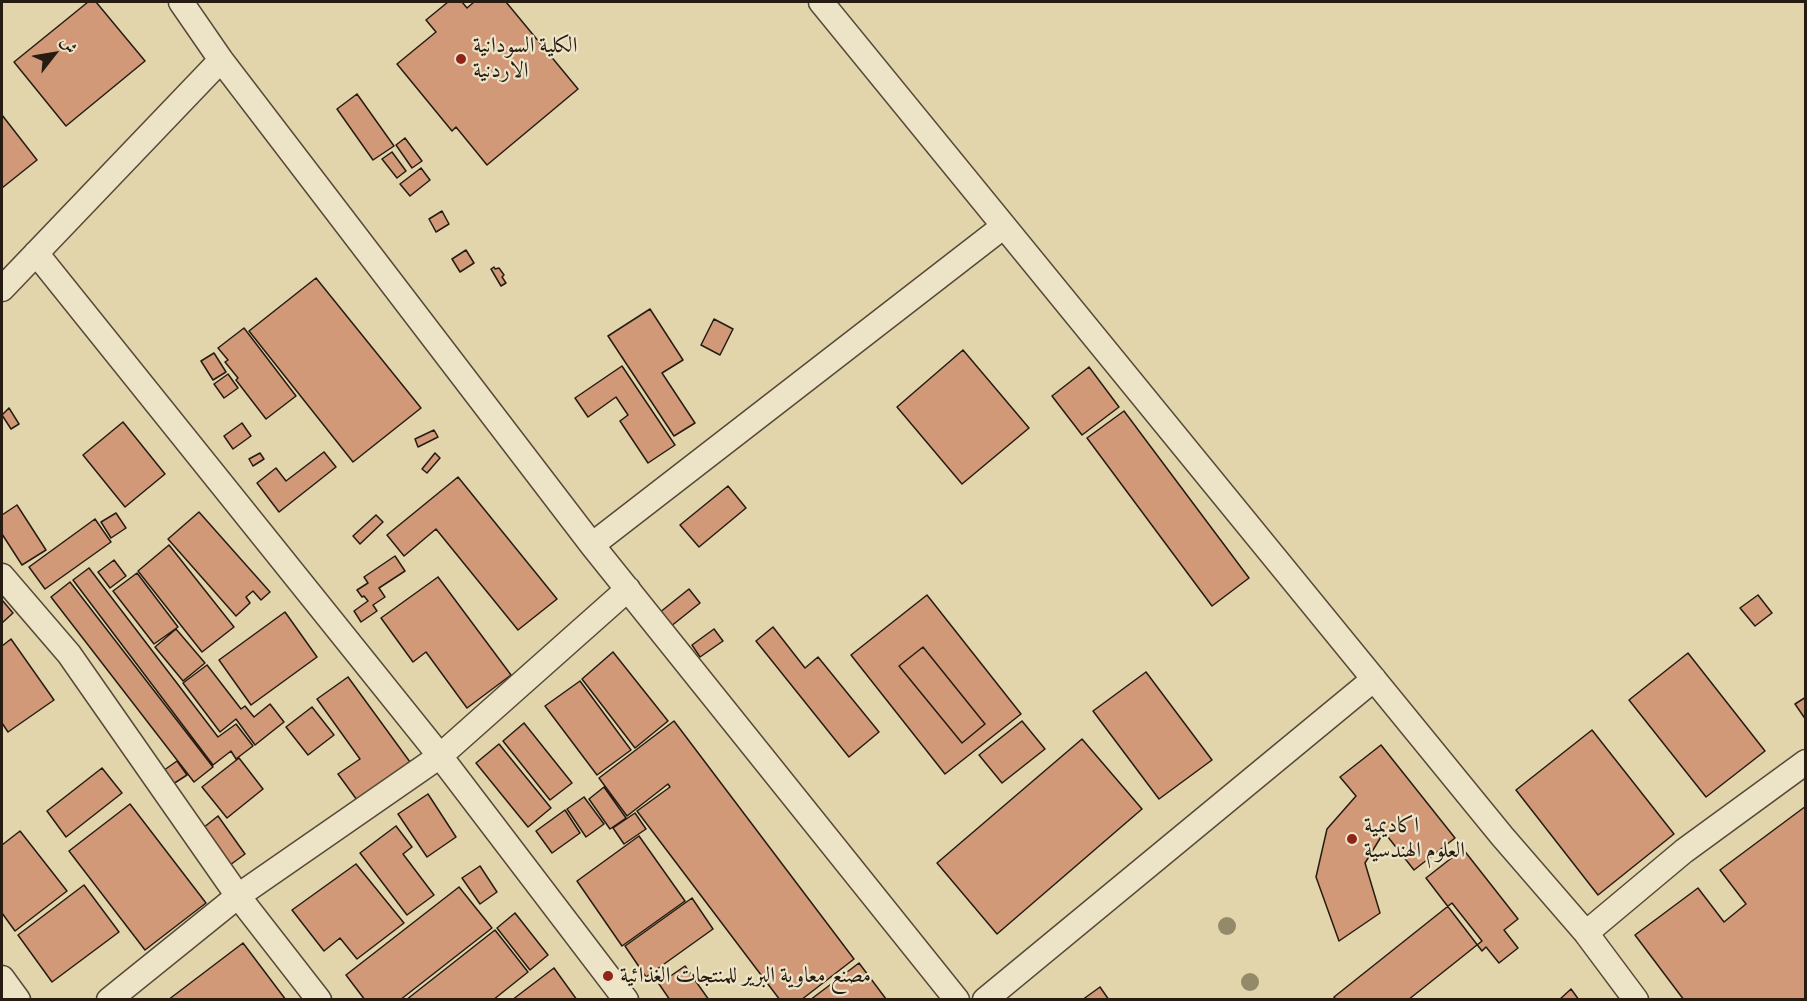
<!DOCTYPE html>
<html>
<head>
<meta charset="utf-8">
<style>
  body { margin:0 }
  #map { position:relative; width:1807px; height:1001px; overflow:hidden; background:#e3d5ab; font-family:"Gentium Book Plus",Amiri,serif }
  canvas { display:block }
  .frame { position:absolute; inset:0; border:3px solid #261c12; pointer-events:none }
  .north { position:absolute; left:24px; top:24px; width:60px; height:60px; -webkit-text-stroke:4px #ede4c8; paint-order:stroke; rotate:59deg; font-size:16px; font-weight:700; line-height:24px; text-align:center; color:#261c12 }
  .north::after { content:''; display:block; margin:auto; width:21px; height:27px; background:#261c12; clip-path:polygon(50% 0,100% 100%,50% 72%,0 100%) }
</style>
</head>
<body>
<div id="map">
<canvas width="1807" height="1001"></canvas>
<div class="frame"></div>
<div class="north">ش</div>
</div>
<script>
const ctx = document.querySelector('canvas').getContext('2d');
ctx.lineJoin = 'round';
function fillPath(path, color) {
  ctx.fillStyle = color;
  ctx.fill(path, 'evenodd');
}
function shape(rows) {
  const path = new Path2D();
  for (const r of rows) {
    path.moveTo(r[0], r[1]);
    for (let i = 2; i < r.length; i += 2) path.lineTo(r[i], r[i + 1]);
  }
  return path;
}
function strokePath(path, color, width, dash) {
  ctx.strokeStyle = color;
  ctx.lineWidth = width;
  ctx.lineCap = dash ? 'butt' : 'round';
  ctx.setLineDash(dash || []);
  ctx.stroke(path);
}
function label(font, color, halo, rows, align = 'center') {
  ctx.font = font + ' "Gentium Book Plus",Amiri,serif';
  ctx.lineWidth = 4.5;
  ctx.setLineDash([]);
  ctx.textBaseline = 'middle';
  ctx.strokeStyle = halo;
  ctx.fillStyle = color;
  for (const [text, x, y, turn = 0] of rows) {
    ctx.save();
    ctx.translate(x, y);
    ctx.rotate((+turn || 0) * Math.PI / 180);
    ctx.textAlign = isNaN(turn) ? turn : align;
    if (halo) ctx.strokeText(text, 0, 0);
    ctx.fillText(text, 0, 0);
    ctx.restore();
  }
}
const building = shape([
  [88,2,96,2,145,61,66,126,14,62,88,2],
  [448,2,462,2,467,8,474,2,506,2,578,89,487,165,456,127,452,131,397,64,436,32,426,20,448,2],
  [357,94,394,146,373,160,337,109,357,94],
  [2,115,37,160,2,188,2,115],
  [405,138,422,161,412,168,396,145,405,138],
  [392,152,406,171,397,178,382,159,392,152],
  [421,168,430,180,410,196,400,184,421,168],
  [442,211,449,224,436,232,429,219,442,211],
  [466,250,474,263,460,272,452,259,466,250],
  [494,267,495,269,499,268,504,275,502,277,506,283,501,286,491,269,494,267],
  [316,278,421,408,353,462,249,331,316,278],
  [650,309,683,360,662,373,695,423,674,436,608,336,650,309],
  [714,319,733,329,720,355,701,345,714,319],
  [244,328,296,396,266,419,236,380,238,378,225,362,228,360,218,348,244,328],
  [963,350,1029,428,962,484,897,407,963,350],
  [214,353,226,372,213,380,201,361,214,353],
  [622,366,675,445,648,463,620,421,628,415,616,397,588,417,575,398,622,366],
  [1089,367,1119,407,1082,435,1052,396,1089,367],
  [228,374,238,388,224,398,214,384,228,374],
  [9,408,19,424,11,429,2,415,9,408],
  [1124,411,1249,578,1212,606,1087,438,1124,411],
  [123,422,165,474,125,507,83,455,123,422],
  [242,423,251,436,233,449,224,436,242,423],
  [434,430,438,437,418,447,415,439,434,430],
  [324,452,336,467,279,512,257,483,276,468,286,481,324,452],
  [260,453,264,459,253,466,249,459,260,453],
  [435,453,440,458,427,473,422,469,435,453],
  [458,477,557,599,518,630,436,529,404,556,387,535,458,477],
  [728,486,746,508,699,547,680,525,728,486],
  [17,505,46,550,22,565,2,534,2,515,17,505],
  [199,512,270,592,261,600,253,591,246,597,250,603,236,616,168,539,199,512],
  [116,513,126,528,111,538,101,522,116,513],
  [376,515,383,522,360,544,353,536,376,515],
  [95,519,111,542,45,589,29,567,95,519],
  [169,545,234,627,202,652,138,571,169,545],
  [395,556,405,571,379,588,385,597,373,605,377,611,361,622,354,611,368,601,364,596,362,597,357,590,368,583,364,577,395,556],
  [114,560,126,576,110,588,98,572,114,560],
  [89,568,218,737,236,724,253,746,236,759,231,751,213,765,73,580,89,568],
  [137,573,178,627,154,644,113,591,137,573],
  [438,577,511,675,467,708,426,652,413,662,381,618,438,577],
  [70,582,213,767,194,782,51,597,70,582],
  [689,589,700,603,670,627,659,613,689,589],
  [927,595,1021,714,945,774,851,655,927,595],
  [923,647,985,724,962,743,899,666,923,647],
  [1758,595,1772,613,1755,626,1740,608,1758,595],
  [2,600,13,613,2,623,2,600],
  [285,612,317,657,251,705,219,660,285,612],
  [773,627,805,668,818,657,879,732,849,757,756,641,773,627],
  [176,629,205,663,183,681,155,647,176,629],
  [714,629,723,641,700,657,692,645,714,629],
  [11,639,54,700,8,732,2,723,2,646,11,639],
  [923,647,985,724,962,743,899,666,923,647],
  [613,652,668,721,635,748,582,679,613,652],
  [1688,653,1765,751,1706,797,1629,700,1688,653],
  [207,665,241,709,245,706,254,717,270,704,284,722,255,745,236,719,220,732,183,683,207,665],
  [1146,672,1212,760,1159,799,1093,711,1146,672],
  [348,677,410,762,357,800,338,774,360,759,317,699,348,677],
  [580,681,631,750,597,775,545,706,580,681],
  [1806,697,1806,720,1795,704,1806,697],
  [312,707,334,735,308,755,286,727,312,707],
  [674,721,854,959,801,1000,780,1000,637,811,670,787,668,784,627,816,599,778,674,721],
  [1022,721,1045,749,1002,783,979,755,1022,721],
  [524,723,572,783,550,800,503,741,524,723],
  [1592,730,1674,834,1598,895,1516,790,1592,730],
  [1082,739,1142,809,997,934,937,863,1082,739],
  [499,744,551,808,528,827,476,763,499,744],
  [1381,745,1455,838,1414,870,1384,832,1365,863,1380,913,1339,941,1316,877,1327,829,1356,796,1340,777,1381,745],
  [239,758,263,789,227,818,202,787,239,758],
  [177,761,187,775,170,786,160,773,177,761],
  [102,768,122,793,66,837,47,811,102,768],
  [604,787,626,818,610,829,589,799,604,787],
  [428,794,456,837,427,857,398,814,428,794],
  [584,797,604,824,586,837,567,809,584,797],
  [130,804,206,903,145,950,69,851,130,804],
  [1806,806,1806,1000,1684,1000,1635,935,1698,888,1724,922,1746,904,1720,870,1806,806],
  [565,810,580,833,552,853,536,831,565,810],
  [635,813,646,829,624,844,613,828,635,813],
  [218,816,245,854,230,865,203,828,218,816],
  [396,826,412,847,403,854,434,895,407,915,360,853,396,826],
  [20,831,67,891,15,931,2,913,2,845,20,831],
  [639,836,685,901,622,946,577,881,639,836],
  [1463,849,1518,919,1504,930,1518,948,1499,963,1486,947,1482,951,1426,878,1463,849],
  [356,864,404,923,357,959,340,938,324,951,292,910,356,864],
  [480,866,497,892,480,904,462,878,480,866],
  [84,885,119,932,52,982,18,935,84,885],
  [459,887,492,928,400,1000,365,1000,346,975,459,887],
  [692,898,713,929,646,977,625,946,692,898],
  [1452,903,1482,941,1408,1000,1336,1000,1334,997,1452,903],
  [515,913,548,955,530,970,497,928,515,913],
  [495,930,528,972,493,1000,406,1000,495,930],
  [243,943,286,1000,168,1000,243,943],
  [859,963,886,999,810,1000,859,963],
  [685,966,709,1000,670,1000,659,984,685,966],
  [554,968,577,1000,512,1000,554,968],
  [1100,987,1109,1000,1082,1000,1100,987],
  [1571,989,1579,1000,1559,1000,1571,989]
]);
fillPath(building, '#d29979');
strokePath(building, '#261c12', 1.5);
const street = shape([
  [181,2,221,60,592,545,957,1000],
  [821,2,1502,836,1586,933,1636,1000],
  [36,253,440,756,626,1000],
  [2,289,221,60],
  [592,545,1004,226],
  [2,576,69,654,238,896,319,1000],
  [1586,933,1684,851,1806,762],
  [2,978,18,1000],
  [109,1000,238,896,440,756,628,589],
  [985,1000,1374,679]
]);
strokePath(street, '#554a38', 27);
strokePath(street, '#ede4c8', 24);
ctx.fillStyle = '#938a6a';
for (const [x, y] of [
  [1227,926],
  [1250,982]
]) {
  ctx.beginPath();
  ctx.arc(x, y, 9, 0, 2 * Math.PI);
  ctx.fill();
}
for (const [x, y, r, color] of [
  [461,59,6,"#8f2418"],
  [1352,839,6,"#8f2418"],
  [608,976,6,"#8f2418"]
]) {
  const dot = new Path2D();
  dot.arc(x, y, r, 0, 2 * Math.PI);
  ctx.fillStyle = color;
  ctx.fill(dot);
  strokePath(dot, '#ede4c8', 2);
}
label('22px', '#261c12', '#ede4c8', [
  ["الكلية السودانية",473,46],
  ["الاردنية",473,71],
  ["اكاديمية",1364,826],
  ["العلوم الهندسية",1364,851],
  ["مصنع معاوية البرير للمنتجات الغذائية",620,976]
], 'left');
</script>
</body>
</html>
